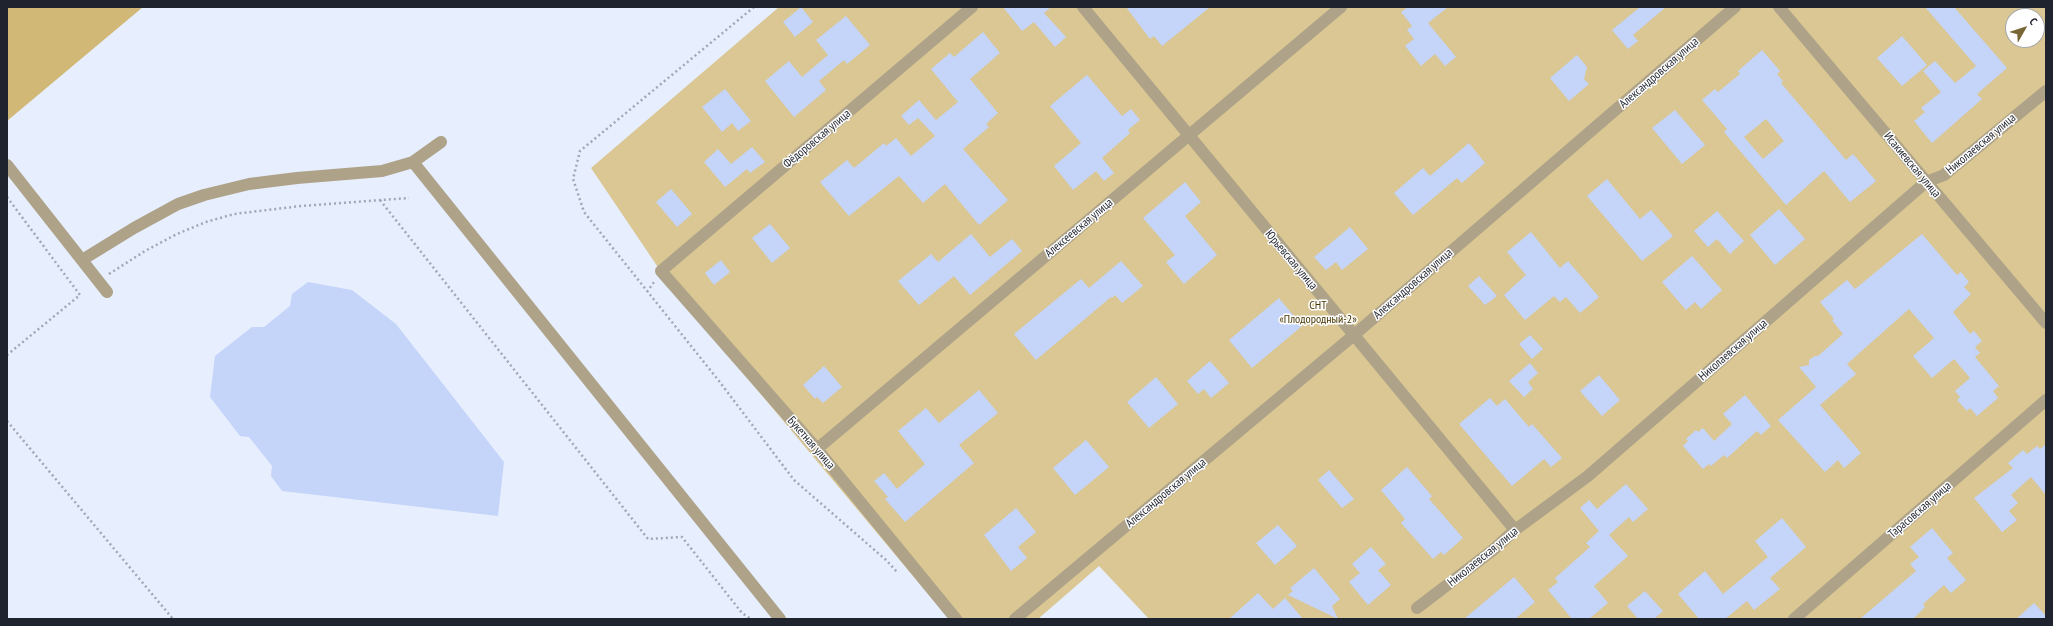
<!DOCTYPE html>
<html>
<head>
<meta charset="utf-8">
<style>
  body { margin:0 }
  #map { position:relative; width:2053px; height:626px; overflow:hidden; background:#e7eefe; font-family:"PT Sans Narrow",sans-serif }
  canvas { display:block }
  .frame { position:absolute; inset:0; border:8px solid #1f232d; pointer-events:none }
  .north { position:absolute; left:2005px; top:8px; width:40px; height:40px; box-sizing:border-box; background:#fff; border:1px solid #a5a7ab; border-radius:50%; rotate:51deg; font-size:11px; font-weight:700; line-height:16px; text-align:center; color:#1f232d }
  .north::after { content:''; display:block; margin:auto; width:14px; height:18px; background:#786634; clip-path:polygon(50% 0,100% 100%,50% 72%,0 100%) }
</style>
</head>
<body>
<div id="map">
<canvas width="2053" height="626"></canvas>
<div class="frame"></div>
<div class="north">С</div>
</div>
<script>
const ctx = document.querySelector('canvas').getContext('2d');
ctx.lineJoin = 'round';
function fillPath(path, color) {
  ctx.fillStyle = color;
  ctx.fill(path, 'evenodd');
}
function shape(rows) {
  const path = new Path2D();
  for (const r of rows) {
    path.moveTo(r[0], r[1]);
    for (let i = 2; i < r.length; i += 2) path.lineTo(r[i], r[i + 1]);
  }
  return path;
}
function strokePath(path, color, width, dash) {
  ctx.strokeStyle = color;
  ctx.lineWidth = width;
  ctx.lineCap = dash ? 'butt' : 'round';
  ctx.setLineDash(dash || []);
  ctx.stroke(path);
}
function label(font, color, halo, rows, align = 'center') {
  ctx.font = font + ' "PT Sans Narrow",sans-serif';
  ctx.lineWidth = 3;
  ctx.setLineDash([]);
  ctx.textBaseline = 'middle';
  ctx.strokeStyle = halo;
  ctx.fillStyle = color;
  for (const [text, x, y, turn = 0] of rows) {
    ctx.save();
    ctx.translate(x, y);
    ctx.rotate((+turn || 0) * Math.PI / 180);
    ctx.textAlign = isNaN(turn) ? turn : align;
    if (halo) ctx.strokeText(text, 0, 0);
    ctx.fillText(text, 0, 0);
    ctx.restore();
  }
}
fillPath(shape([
  [779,7,2046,7,2046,619,1149,619,1099,566,1038,619,949,619,672,288,591,168],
  [2013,16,2037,16,2037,40,2013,40]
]), '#dac793');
fillPath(shape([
  [7,7,143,7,7,121]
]), '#d1b876');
fillPath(shape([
  [801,7,813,22,795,37,783,22],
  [1003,7,1051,7,1044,13,1066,37,1055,47,1034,22,1022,31],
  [1126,7,1210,7,1162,46,1154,36,1150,39],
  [1408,7,1448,7,1428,23,1456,57,1445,66,1435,54,1421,66,1405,46,1414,39,1407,30,1412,26,1401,12],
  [1640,7,1666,7,1633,35,1638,41,1628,49,1612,30],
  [1925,7,1954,7,2007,68,1977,94,1982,99,1932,143,1914,121,1925,112,1921,108,1941,92,1923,71,1935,61,1955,83,1976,66],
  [846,16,870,45,847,64,844,60,819,81,826,90,794,117,765,81,789,61,802,77,828,55,816,40],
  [983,32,1000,53,970,79,998,113,986,124,989,127,963,149,1008,200,979,225,945,184,923,203,899,176,849,216,820,182,847,160,854,168,884,143,886,146,896,138,911,156,935,136,918,118,909,125,901,116,919,100,936,120,958,102,931,69,950,53,954,57],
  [1902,36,1927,65,1902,86,1877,58],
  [1762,50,1780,71,1777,74,1783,81,1781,83,1846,160,1853,154,1876,181,1850,202,1824,171,1786,205,1724,132,1727,129,1702,100,1715,89,1718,92,1740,74,1738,71],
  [1766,119,1784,141,1763,159,1744,137],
  [1577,55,1587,67,1584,79,1589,84,1569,101,1550,78],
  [1087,75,1122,116,1131,109,1140,120,1128,130,1130,133,1102,158,1114,173,1104,181,1096,171,1073,190,1054,166,1081,143,1050,106],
  [725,89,751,121,738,131,732,123,722,132,702,107],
  [1675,110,1705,145,1682,164,1652,128],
  [1469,143,1485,163,1462,183,1457,178,1413,215,1394,193,1423,168,1430,176],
  [752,147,765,162,750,173,747,169,725,187,704,162,718,149,731,164],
  [1607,179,1640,219,1651,210,1673,236,1642,261,1587,196],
  [1185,182,1201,202,1185,216,1217,255,1184,284,1166,262,1175,255,1143,218],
  [671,189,692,214,677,227,656,202],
  [1779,209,1805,239,1775,265,1750,235],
  [1717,211,1744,241,1730,254,1717,239,1708,247,1694,231],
  [770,224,790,248,772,263,752,238],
  [1350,227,1368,249,1342,270,1336,262,1326,270,1314,257],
  [1531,232,1560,268,1568,261,1599,297,1580,313,1566,297,1560,302,1554,296,1525,320,1504,295,1526,275,1507,252],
  [971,234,990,257,1012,239,1022,251,970,295,954,276,919,305,898,281,931,254,938,262],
  [1922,234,1957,275,1961,272,1969,282,1964,287,1971,294,1953,312,1970,334,1974,331,1982,341,1975,347,1980,353,1975,357,1999,386,1993,391,1998,398,1977,416,1970,408,1967,411,1957,400,1960,397,1955,391,1970,378,1954,359,1932,378,1913,356,1934,338,1909,309,1847,364,1856,374,1820,405,1861,453,1844,468,1838,460,1825,472,1778,420,1816,387,1799,367,1809,365,1809,360,1815,356,1818,356,1843,334,1832,320,1834,319,1820,302,1847,280,1855,289],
  [1692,256,1722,290,1701,309,1695,302,1686,310,1662,282],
  [721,260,730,272,714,285,705,273],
  [1121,261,1143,286,1122,303,1115,295,1112,298,1111,297,1036,360,1014,334,1081,279,1089,288],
  [1479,276,1497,296,1485,305,1468,286],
  [308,282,352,290,396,324,504,462,498,516,282,491,271,476,272,466,249,437,240,436,210,397,215,356,252,327,264,327,290,306,292,294],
  [1279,298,1302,326,1252,368,1229,340],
  [1530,335,1543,349,1532,359,1519,344],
  [1210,361,1229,383,1211,398,1204,389,1198,394,1187,381],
  [1530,363,1538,373,1528,382,1533,389,1524,397,1509,381],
  [824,366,842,387,823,403,817,397,815,399,803,385],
  [1599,375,1620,400,1602,416,1580,391],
  [1156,377,1178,404,1149,428,1127,402],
  [979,390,998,413,959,445,974,463,905,522,885,499,888,497,874,481,884,473,897,489,925,464,898,431,926,408,939,423],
  [1745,395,1771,426,1761,435,1757,431,1727,458,1724,455,1711,466,1709,464,1703,469,1683,446,1688,441,1686,439,1696,430,1698,432,1703,428,1714,441,1732,424,1723,414],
  [1490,398,1497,406,1505,399,1529,427,1532,424,1562,458,1551,467,1544,459,1512,486,1459,424],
  [1086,440,1109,467,1075,495,1053,468],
  [2046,444,2046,495,2031,477,2011,495,2018,503,2009,511,2017,520,2002,532,1974,498,2013,468,2008,463,2023,450,2027,454,2037,446,2040,449],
  [1407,467,1432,496,1429,499,1463,538,1444,555,1441,552,1433,559,1401,523,1405,519,1381,490],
  [1329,470,1354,499,1342,508,1318,480],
  [1626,484,1648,509,1633,522,1629,517,1609,535,1628,556,1594,586,1608,603,1589,619,1572,619,1548,590,1558,582,1555,578,1590,547,1586,543,1599,531,1580,508,1589,500,1597,509],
  [1016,508,1036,532,1018,547,1027,558,1011,571,984,535],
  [1782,518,1806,547,1770,578,1780,589,1754,610,1747,601,1725,619,1699,619,1678,594,1705,571,1723,594,1768,557,1755,541],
  [1278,525,1297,546,1275,565,1256,543],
  [1932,528,1953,553,1947,558,1966,580,1951,593,1944,585,1923,604,1925,607,1913,619,1860,619,1916,571,1910,564,1919,557,1910,547],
  [1371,547,1386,564,1378,570,1391,585,1368,605,1349,582,1360,573,1352,564],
  [1314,568,1340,599,1332,606,1338,619,1288,595,1293,591,1290,588],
  [1514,577,1535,602,1515,619,1464,619],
  [1645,591,1663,611,1654,619,1638,619,1627,606],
  [1258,593,1273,609,1285,598,1303,619,1229,619],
  [2034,603,2046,616,2046,619,2016,619]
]), '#c5d4f9');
strokePath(shape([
  [754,7,580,151,573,179,584,212,719,381,794,480,886,560,898,573],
  [7,197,80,295,7,355],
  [380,200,648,539,682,537,742,613,751,619],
  [109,274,145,251,177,234,206,222,234,214,301,206,409,198],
  [647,292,654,282],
  [7,421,173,619]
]), '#a1a7b4', 2.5, [2, 3]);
strokePath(shape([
  [1083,7,1515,530],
  [1779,7,2046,323],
  [413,162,780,619],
  [7,165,107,292],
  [82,260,134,228,178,204,204,195,249,184,297,178,382,171,413,162,441,142],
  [817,449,1341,7],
  [1417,608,1493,550,1515,530,1588,476,1926,182,1944,175,2046,91],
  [956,619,817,449,661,271,972,7],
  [1015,619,1354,335,1735,7],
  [1794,619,2046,400]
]), '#aea388', 12);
label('12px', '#1f232d', '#fff', [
  ["Александровская улица",1659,73,-41],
  ["Фёдоровская улица",817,139,-40],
  ["Николаевская улица",1981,144,-40],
  ["Исакиевская улица",1912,165,50],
  ["Алексеевская улица",1079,228,-40],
  ["Юрьевская улица",1291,260,50],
  ["Александровская улица",1413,284,-41],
  ["Николаевская улица",1733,350,-41],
  ["Букетная улица",811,443,49],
  ["Александровская улица",1166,493,-40],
  ["Тарасовская улица",1920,510,-41],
  ["Николаевская улица",1483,557,-39]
]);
label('12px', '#473600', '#fff', [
  ["СНТ",1318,306],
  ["«Плодородный-2»",1318,320]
]);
</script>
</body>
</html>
